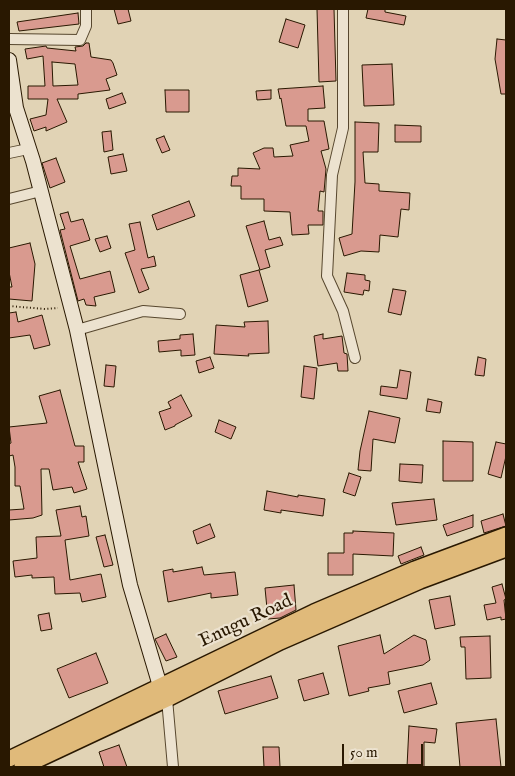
<!DOCTYPE html>
<html>
<head>
<meta charset="utf-8">
<style>
  body { margin:0 }
  #map { position:relative; width:515px; height:776px; overflow:hidden; background:#e1d3b5; font-family:"IM FELL English",serif }
  canvas { display:block }
  .frame { position:absolute; inset:0; border:10px solid #291801; pointer-events:none }
  .scale { position:absolute; left:342px; top:744px; width:81px; height:22px; box-sizing:border-box; border:2px solid #291801; border-top:0; padding-left:6px; font-size:15px; line-height:18px; white-space:nowrap; color:#291801; -webkit-text-stroke:4px #ece2cf; paint-order:stroke }
</style>
</head>
<body>
<div id="map">
<canvas width="515" height="776"></canvas>
<div class="frame"></div>
<div class="scale">50 m</div>
</div>
<script>
const ctx = document.querySelector('canvas').getContext('2d');
ctx.lineJoin = 'round';
function fillPath(path, color) {
  ctx.fillStyle = color;
  ctx.fill(path, 'evenodd');
}
function shape(rows) {
  const path = new Path2D();
  for (const r of rows) {
    path.moveTo(r[0], r[1]);
    for (let i = 2; i < r.length; i += 2) path.lineTo(r[i], r[i + 1]);
  }
  return path;
}
function strokePath(path, color, width, dash) {
  ctx.strokeStyle = color;
  ctx.lineWidth = width;
  ctx.lineCap = dash ? 'butt' : 'round';
  ctx.setLineDash(dash || []);
  ctx.stroke(path);
}
function label(font, color, halo, rows, align = 'center') {
  ctx.font = font + ' "IM FELL English",serif';
  ctx.lineWidth = 4.5;
  ctx.setLineDash([]);
  ctx.textBaseline = 'middle';
  ctx.strokeStyle = halo;
  ctx.fillStyle = color;
  for (const [text, x, y, turn = 0] of rows) {
    ctx.save();
    ctx.translate(x, y);
    ctx.rotate((+turn || 0) * Math.PI / 180);
    ctx.textAlign = isNaN(turn) ? turn : align;
    if (halo) ctx.strokeText(text, 0, 0);
    ctx.fillText(text, 0, 0);
    ctx.restore();
  }
}
const building = shape([
  [114,9,128,9,131,21,118,24,114,9],
  [317,9,334,9,336,81,319,82,317,9],
  [368,9,385,9,385,12,406,16,404,25,366,18,368,9],
  [78,13,79,24,19,31,17,22,78,13],
  [286,19,305,25,298,48,279,42,286,19],
  [497,39,506,40,506,94,501,94,495,59,497,39],
  [86,43,89,43,91,57,111,60,113,63,117,75,106,79,110,90,78,94,78,99,57,99,67,122,46,131,46,127,34,131,30,119,46,115,48,99,28,99,28,86,45,86,43,56,27,59,25,49,46,46,47,48,76,51,75,47,83,46,86,43],
  [52,62,75,64,78,85,53,86,52,62],
  [392,64,394,105,364,106,362,65,392,64],
  [323,86,325,108,308,109,308,121,324,121,329,149,321,151,326,169,324,192,320,191,318,211,323,211,323,225,308,225,309,234,292,235,290,212,264,211,264,199,241,199,241,186,231,186,232,176,238,176,238,168,260,169,253,153,264,148,273,148,274,157,293,156,290,145,309,141,306,126,286,126,281,98,280,99,278,89,323,86],
  [165,90,189,90,189,112,166,112,165,90],
  [271,90,271,99,257,100,256,91,271,90],
  [122,93,126,103,109,109,106,99,122,93],
  [355,122,379,123,378,152,363,152,365,183,379,184,379,191,410,193,409,210,401,209,398,237,380,235,379,252,361,251,344,256,339,238,352,234,355,182,355,122],
  [395,125,421,126,421,142,395,142,395,125],
  [111,131,113,150,104,152,102,132,111,131],
  [164,136,170,150,162,153,156,139,164,136],
  [123,154,127,171,111,174,108,157,123,154],
  [56,158,65,182,50,188,42,163,56,158],
  [189,201,195,216,157,230,152,215,189,201],
  [68,212,71,222,83,219,90,240,70,246,80,279,110,271,115,292,94,297,96,306,86,305,84,299,78,301,60,230,65,229,60,214,68,212],
  [264,221,269,240,280,237,283,245,265,250,270,267,260,270,246,226,264,221],
  [140,222,148,258,154,256,156,266,141,269,149,289,139,293,125,253,135,250,129,224,140,222],
  [107,236,111,248,100,252,95,239,107,236],
  [30,243,35,264,32,301,9,299,9,287,12,287,9,272,9,248,30,243],
  [259,270,268,301,248,307,240,275,259,270],
  [347,273,365,275,365,280,370,281,369,291,364,290,363,295,344,292,347,273],
  [393,289,406,291,401,315,388,312,393,289],
  [16,312,18,322,42,315,50,345,34,349,30,335,9,338,9,313,16,312],
  [268,321,269,353,248,354,249,356,214,354,216,325,245,327,244,322,268,321],
  [193,334,195,355,181,356,181,350,159,352,158,341,180,339,180,335,193,334],
  [323,334,323,339,342,336,344,353,347,354,348,371,338,371,337,363,318,366,314,336,323,334],
  [210,357,214,368,199,373,196,361,210,357],
  [478,357,486,359,484,376,475,375,478,357],
  [106,365,116,366,114,387,104,386,106,365],
  [304,366,317,368,314,399,301,397,304,366],
  [400,370,411,372,407,399,380,395,381,386,397,388,400,370],
  [60,390,75,446,84,446,84,462,78,462,87,489,74,493,72,487,53,490,49,469,41,469,42,515,33,518,9,520,9,510,24,509,20,486,15,486,15,467,13,455,9,456,9,444,11,443,9,427,47,423,39,396,60,390],
  [181,395,192,416,175,425,175,426,165,430,159,412,171,408,168,402,181,395],
  [428,399,442,402,440,413,426,411,428,399],
  [369,411,400,418,395,443,373,439,371,471,358,470,360,451,369,411],
  [219,420,236,427,231,439,215,432,219,420],
  [443,441,473,442,473,481,443,481,443,441],
  [496,442,506,444,506,456,501,478,488,474,496,442],
  [400,464,423,465,422,483,399,481,400,464],
  [349,473,361,477,355,496,343,492,349,473],
  [267,491,298,497,298,495,325,499,323,516,281,510,281,513,264,510,267,491],
  [434,499,437,520,396,525,392,503,434,499],
  [80,506,82,517,86,516,89,536,65,540,70,580,101,574,106,597,82,602,80,593,55,594,54,577,32,578,32,575,15,577,13,561,37,558,36,537,61,536,56,510,80,506],
  [503,514,506,526,484,533,481,521,503,514],
  [473,515,473,527,447,536,443,525,473,515],
  [210,524,215,537,197,544,193,531,210,524],
  [353,531,394,533,393,556,353,554,353,575,328,575,328,553,344,553,344,533,353,533,353,531],
  [105,535,113,565,104,567,96,537,105,535],
  [421,547,424,555,401,564,398,556,421,547],
  [202,567,204,575,235,572,238,595,211,598,211,593,168,602,163,571,173,569,173,572,202,567],
  [502,584,506,599,504,600,506,619,501,620,501,617,487,620,484,605,496,603,492,587,502,584],
  [294,585,296,610,280,618,268,619,265,588,294,585],
  [450,596,455,625,435,629,429,600,450,596],
  [49,613,52,629,41,631,38,615,49,613],
  [166,634,177,657,166,661,155,639,166,634],
  [380,635,384,654,414,635,426,640,430,660,423,665,388,672,390,684,368,688,369,691,349,696,338,646,380,635],
  [490,636,491,678,466,679,465,647,461,647,460,637,490,636],
  [96,653,108,683,69,698,57,669,96,653],
  [323,673,329,694,304,701,298,680,323,673],
  [271,676,278,698,225,714,218,691,271,676],
  [431,683,437,704,404,713,398,691,431,683],
  [496,719,501,767,460,767,456,723,496,719],
  [409,726,437,729,435,743,424,742,424,767,407,767,409,726],
  [119,745,127,767,104,767,99,752,119,745],
  [263,747,279,747,280,767,264,767,263,747]
]);
fillPath(building, '#d99a8f');
strokePath(building, '#291801', 1);
const street = shape([
  [343,9,343,128,332,175,327,276,343,311,355,358],
  [9,39,80,40,86,26,86,9],
  [9,153,28,149],
  [9,199,41,191],
  [77,330,143,311,180,314],
  [167,699,173,767]
]);
const secondary = shape([
  [9,60,16,108,33,161,77,330,130,585,160,686,165,695]
]);
const primary = shape([
  [9,759,314,612,415,569,506,535],
  [22,767,167,699,280,642,420,581,506,549]
]);
strokePath(street, '#57472e', 12);
strokePath(secondary, '#291801', 16);
strokePath(primary, '#291801', 18);
strokePath(shape([
  [9,306,45,309,58,308]
]), '#291801', 2, [1, 2.5]);
strokePath(street, '#ece2cf', 10);
strokePath(secondary, '#ece2cf', 14);
strokePath(primary, '#e0ba7a', 15);
label('19px', '#291801', '#ece2cf', [
  ["Enugu Road",246,622,-25]
]);
</script>
</body>
</html>
